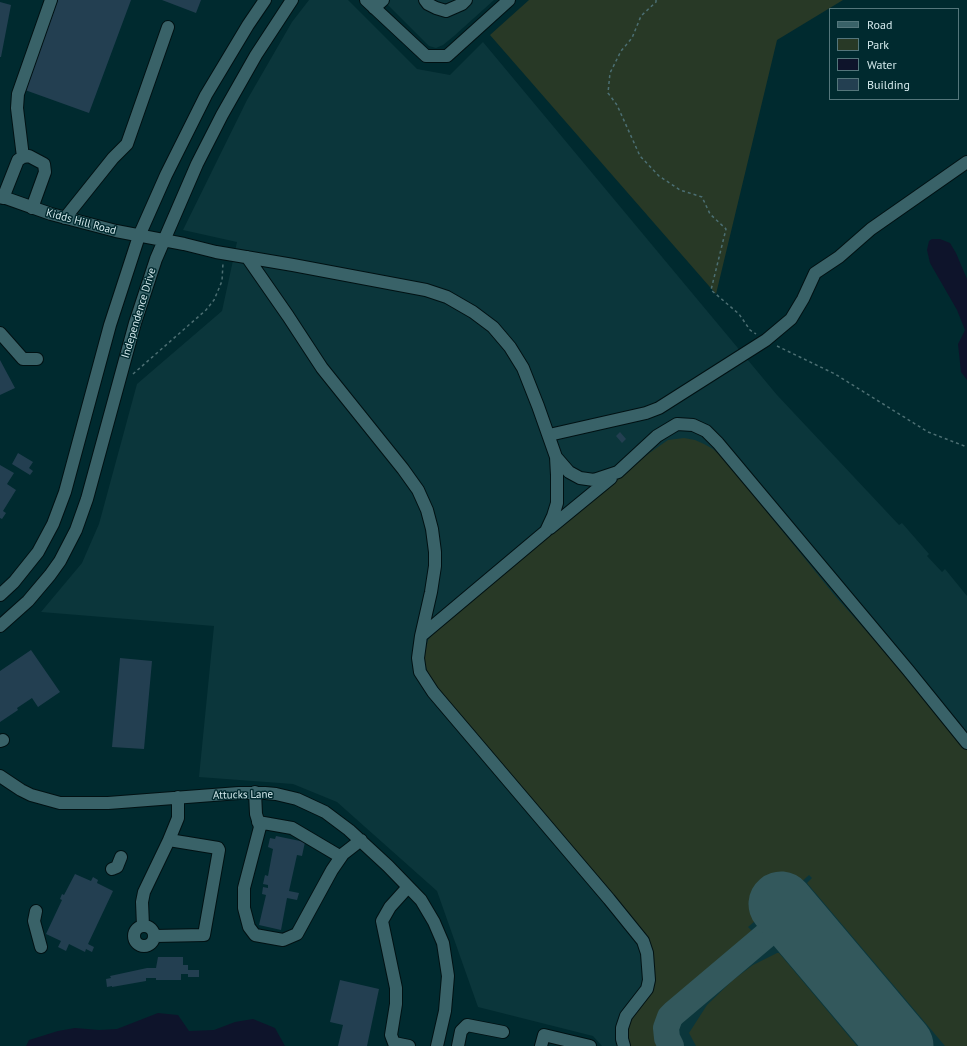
<!DOCTYPE html>
<html>
<head>
<meta charset="utf-8">
<style>
  body { margin:0 }
  #map { position:relative; width:967px; height:1046px; overflow:hidden; background:#002a2f; font-family:"PT Sans",sans-serif }
  canvas { display:block }
  .legend { position:absolute; left:829px; top:8px; width:130px; height:92px; box-sizing:border-box; background:#002a2f; border:1px solid #54767b; margin:0; padding:5px 7px; list-style:none; font-size:12px; color:#d3e9ec }
  .legend li { display:flex; align-items:center; gap:8px; height:20px }
  .legend b { width:20px; border:1px solid #54767b }
</style>
</head>
<body>
<div id="map">
<canvas width="967" height="1046"></canvas>
<ul class="legend">
<li><b style="height:5px;background:#396268"></b>Road</li>
<li><b style="height:11px;background:#283926"></b>Park</li>
<li><b style="height:11px;background:#0e142b"></b>Water</li>
<li><b style="height:11px;background:#233f51"></b>Building</li>
</ul>
</div>
<script>
const ctx = document.querySelector('canvas').getContext('2d');
ctx.lineJoin = 'round';
function fillPath(path, color) {
  ctx.fillStyle = color;
  ctx.fill(path, 'evenodd');
}
function shape(rows) {
  const path = new Path2D();
  for (const r of rows) {
    if (r.length === 3) {
      path.moveTo(r[0] + r[2], r[1]);
      path.arc(r[0], r[1], r[2], 0, 2 * Math.PI);
      continue;
    }
    path.moveTo(r[0], r[1]);
    for (let i = 2; i < r.length; i += 2) path.lineTo(r[i], r[i + 1]);
  }
  return path;
}
function strokePath(path, color, width, dash) {
  ctx.strokeStyle = color;
  ctx.lineWidth = width;
  ctx.lineCap = dash ? 'butt' : 'round';
  ctx.setLineDash(dash || []);
  ctx.stroke(path);
}
function label(font, color, halo, rows, align = 'center') {
  ctx.font = font + ' "PT Sans",sans-serif';
  ctx.lineWidth = 3;
  ctx.setLineDash([]);
  ctx.textBaseline = 'middle';
  ctx.strokeStyle = halo;
  ctx.fillStyle = color;
  for (const [text, x, y, turn = 0] of rows) {
    ctx.save();
    ctx.translate(x, y);
    ctx.rotate((+turn || 0) * Math.PI / 180);
    ctx.textAlign = isNaN(turn) ? turn : align;
    if (halo) ctx.strokeText(text, 0, 0);
    ctx.fillText(text, 0, 0);
    ctx.restore();
  }
}
fillPath(shape([
  [309,0,348,0,417,69,450,75,483,42,777,395,899,525,902,523,929,554,927,556,942,572,945,569,967,596,967,1046,602,1046,593,1036,478,1007,437,891,337,802,293,784,199,777,214,626,41,612,82,563,99,524,137,384,222,311,237,242,183,230,247,100,292,22],
  [383,0,494,0,454,36,443,45,436,48,429,46]
]), '#0b363b');
fillPath(shape([
  [529,0,843,0,777,40,716,294,490,35],
  [684,438,695,440,704,444,713,449,723,458,836,597,918,689,967,750,967,1046,945,1046,807,883,812,878,809,875,796,887,797,889,765,917,762,915,748,927,752,931,665,1005,659,1014,655,1023,655,1038,657,1046,630,1046,628,1041,627,1030,653,956,438,692,430,679,426,667,424,657,428,640,434,633,554,529,648,454,668,440],
  [777,953,779,953,857,1046,696,1046,689,1033,707,1005,733,980,753,965]
]), '#283926');
fillPath(shape([
  [932,239,940,239,950,243,956,253,967,279,967,380,961,372,958,344,965,330,957,310,930,263,927,250,929,241],
  [158,1013,178,1015,189,1031,214,1030,235,1022,253,1019,275,1028,285,1046,26,1046,29,1040,58,1031,75,1028,99,1030,117,1029]
]), '#0e142b');
strokePath(shape([
  [671,1046,667,1038,666,1028,670,1017,674,1013,790,915]
]), '#33585c', 26);
strokePath(shape([
  [781,904,901,1046]
]), '#33585c', 65);
fillPath(shape([
  [58,0,131,0,89,113,25,90],
  [162,0,201,0,196,13],
  [0,2,11,5,1,57,0,57],
  [0,360,15,388,0,395],
  [620,432,626,439,622,443,616,436],
  [18,453,33,462,29,468,33,471,30,475,12,464],
  [0,465,14,473,7,484,16,490,3,511,6,513,2,519,0,518],
  [31,650,60,692,38,707,32,698,17,708,18,710,0,722,0,671],
  [120,658,152,661,144,749,112,747],
  [276,836,305,842,302,856,297,855,289,891,299,893,297,900,287,898,281,930,259,925,266,895,262,894,263,887,268,888,268,885,263,884,265,875,268,876,273,849,268,847,270,838,275,839],
  [75,874,91,881,93,877,98,880,97,883,113,891,88,944,94,947,92,952,86,949,85,952,69,944,66,951,58,947,61,941,46,934,62,900,60,899,62,894,64,895],
  [158,957,183,957,183,965,188,965,188,970,199,970,199,977,188,977,188,974,181,974,181,980,156,980,156,978,146,978,146,981,112,987,112,986,107,987,106,979,111,978,110,976,147,968,156,968],
  [340,980,379,989,367,1046,338,1046,343,1025,330,1022]
]), '#233f51');
const minor = shape([
  [366,0,426,56,447,56,509,0],
  [425,0,428,4,436,8,446,11,462,4,466,0],
  [374,8,383,0],
  [23,157,17,108,18,94,51,0],
  [0,196,51,214,116,231,184,244,216,252,293,265,426,290,447,297,473,312,493,327,510,347,523,368,538,406,556,457],
  [3,198,18,160,23,157,29,156,44,164,45,172,32,208],
  [65,218,113,158,127,144,168,27],
  [247,257,288,316,322,368,403,469,418,490,427,510,432,529,435,552,435,566,431,592,421,636],
  [0,333,23,359,37,359],
  [549,435,646,413,659,408,766,340,791,319,803,299,815,273,839,257,871,229,967,162],
  [550,528,611,478],
  [0,595,14,582,38,552,53,524,65,492,110,325,139,236,166,175,206,95,248,25,265,0],
  [0,626,28,601,50,575,60,561,76,530,87,499,135,323,156,259,197,164,222,115,256,55,292,0],
  [0,741,3,740],
  [0,776,21,790,31,795,60,803,108,803,239,793,265,793,276,794,297,799,325,812,349,830,388,866,421,900,434,922,443,943,448,976,445,1011,437,1046],
  [255,792,256,814,260,827,244,888,244,908,249,927,255,935,283,940,297,934,332,870,343,854,361,840],
  [258,822,292,828,341,857],
  [169,840,178,818,178,797],
  [112,869,117,867,121,857],
  [408,887,390,907,382,921,396,988,396,1004,391,1035,394,1043,409,1046],
  [36,911,34,921,41,947],
  [144,936,10],
  [143,926,142,902,144,892,169,840,218,848,219,850,204,935,155,936],
  [458,1046,461,1031,467,1025,503,1032],
  [541,1046,544,1035,590,1046],
  [624,1046,622,1039,622,1028,626,1016,647,989,649,980,647,953,643,941,609,899,433,692,420,672,418,658,421,636,546,531,553,516,557,503,557,475,556,457,569,472,580,478,594,480,618,472,657,436,677,424,693,425,706,431,718,443,908,670,967,743]
]);
strokePath(minor, '#001113', 14);
strokePath(shape([
  [656,0,656,2,641,16,632,38,621,51,610,73,608,93,617,105,640,156,659,176,680,190,702,197,710,214,726,229,711,290,739,314,750,330,756,334],
  [777,346,835,374,928,432,967,447],
  [133,374,206,310,214,300,222,281,223,263]
]), '#4c6f73', 1.5, [3, 3]);
strokePath(minor, '#396268', 12);
label('11px', '#d3e9ec', '#002a2f', [
  ["Kidds Hill Road",81,222,15],
  ["Independence Drive",139,313,-73],
  ["Attucks Lane",243,795,-1]
]);
</script>
</body>
</html>
